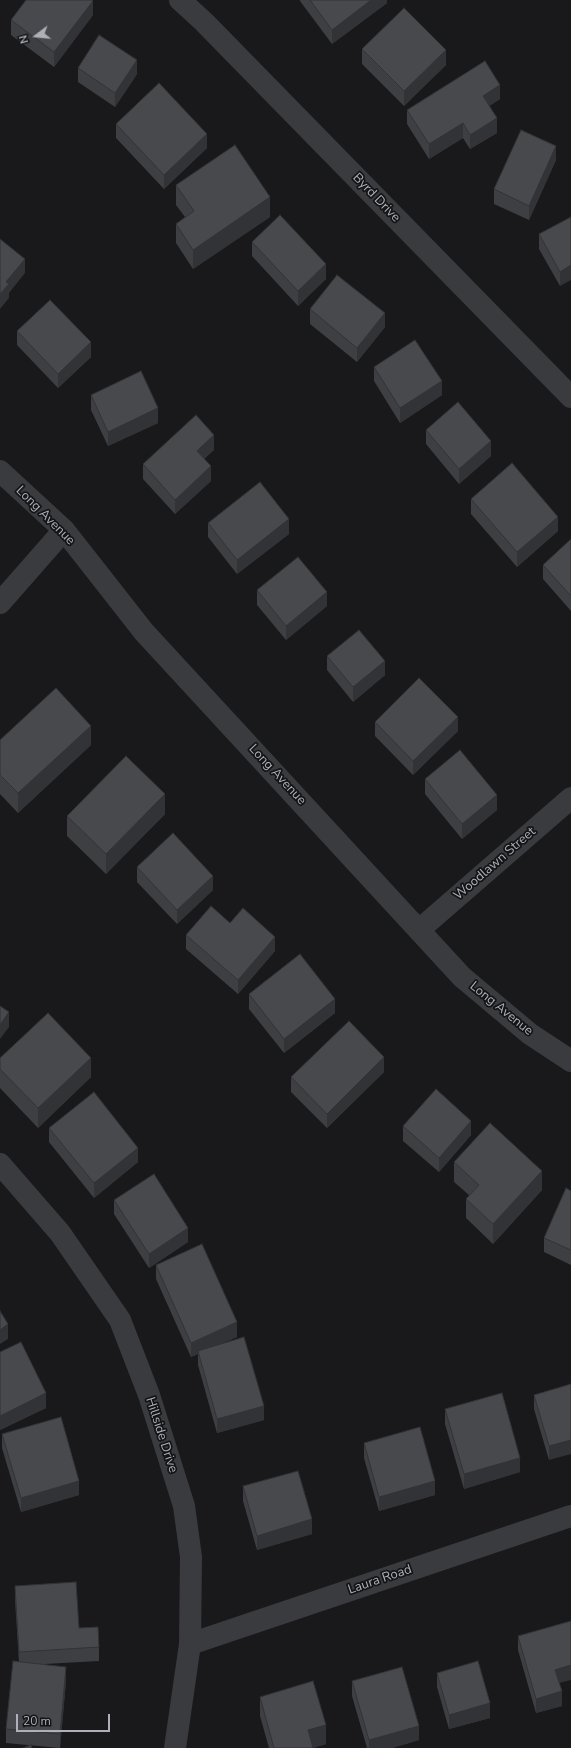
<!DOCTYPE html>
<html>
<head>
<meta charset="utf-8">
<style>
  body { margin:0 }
  #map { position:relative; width:571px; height:1748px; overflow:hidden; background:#19191b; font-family:"Nunito Sans",sans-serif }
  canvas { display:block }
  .north { position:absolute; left:16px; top:16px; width:40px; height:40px; -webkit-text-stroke:3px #141416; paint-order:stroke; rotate:254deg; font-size:11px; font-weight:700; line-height:16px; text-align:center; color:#adb0b9 }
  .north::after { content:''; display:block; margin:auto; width:14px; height:18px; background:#adb0b9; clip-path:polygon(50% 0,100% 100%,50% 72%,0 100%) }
  .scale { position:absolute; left:16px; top:1714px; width:94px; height:18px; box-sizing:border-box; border:2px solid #adb0b9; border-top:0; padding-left:5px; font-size:12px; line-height:14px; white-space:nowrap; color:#adb0b9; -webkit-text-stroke:3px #141416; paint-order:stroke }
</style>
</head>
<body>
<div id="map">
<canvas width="571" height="1748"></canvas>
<div class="north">N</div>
<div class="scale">20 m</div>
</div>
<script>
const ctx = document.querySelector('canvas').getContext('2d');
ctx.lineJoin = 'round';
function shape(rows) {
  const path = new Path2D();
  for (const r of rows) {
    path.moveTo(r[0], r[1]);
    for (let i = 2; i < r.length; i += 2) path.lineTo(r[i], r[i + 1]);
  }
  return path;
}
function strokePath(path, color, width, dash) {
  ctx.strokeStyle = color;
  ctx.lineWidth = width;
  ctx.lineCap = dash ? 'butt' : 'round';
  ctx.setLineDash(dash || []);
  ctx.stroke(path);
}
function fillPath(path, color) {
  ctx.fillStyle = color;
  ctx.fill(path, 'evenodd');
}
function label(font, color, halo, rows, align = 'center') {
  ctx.font = font + ' "Nunito Sans",sans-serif';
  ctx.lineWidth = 3.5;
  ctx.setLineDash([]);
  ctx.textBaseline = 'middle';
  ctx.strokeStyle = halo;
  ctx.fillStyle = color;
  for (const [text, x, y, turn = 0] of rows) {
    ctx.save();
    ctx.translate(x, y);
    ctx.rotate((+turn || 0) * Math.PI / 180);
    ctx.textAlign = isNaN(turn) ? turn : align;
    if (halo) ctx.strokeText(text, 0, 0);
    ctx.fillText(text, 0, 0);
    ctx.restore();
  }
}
strokePath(shape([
  [180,0,204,22,571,397],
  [0,471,64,530,144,632,462,977,530,1034,571,1061],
  [0,603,64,530],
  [419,930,571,798],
  [0,1164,60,1233,120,1320,149,1395,184,1506,191,1557,190,1644,175,1748],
  [190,1644,571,1516]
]), '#3a3b3f', 22);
fillPath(shape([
  [300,0,387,0,387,3,332,44,300,1],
  [93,15,54,67,11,35,11,20],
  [362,49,446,65,404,106,362,64],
  [78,68,137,74,115,107,78,82],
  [500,99,489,106,497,133,470,149,463,138,429,159,407,124,407,110],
  [116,124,207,148,164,189,116,138],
  [556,160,529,220,494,204,494,189],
  [176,185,270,217,193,269,176,243,176,224,185,217,176,205],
  [571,217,560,286,539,249,539,234],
  [252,242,326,279,298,306,252,256],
  [310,309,385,327,357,362,310,324],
  [17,331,91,357,58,388,17,345],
  [374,367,442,395,400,423,374,381],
  [91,395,158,423,108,446,91,410],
  [426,430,491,456,459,484,426,444],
  [214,450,204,459,211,481,175,514,143,479,143,464],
  [471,499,558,531,517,567,471,514],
  [208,523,289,534,237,574,208,537],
  [571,539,571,611,543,579,543,565],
  [257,590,327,606,286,640,257,605],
  [327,656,385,675,353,702,327,670],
  [375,722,458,731,413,775,375,736],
  [0,740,91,745,18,813,0,794],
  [425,779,497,810,462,839,425,794],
  [165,814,106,874,67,836,67,816],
  [137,867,213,890,177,924,137,882],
  [230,923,275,951,238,994,186,949,186,935],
  [249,994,335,1013,284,1053,249,1009],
  [0,1058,91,1077,38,1128,0,1088],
  [384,1072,327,1128,291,1092,291,1077],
  [403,1126,471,1135,439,1172,403,1141],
  [49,1128,138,1162,94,1198,49,1142],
  [454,1162,542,1190,493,1244,466,1218,466,1199,469,1195,454,1182],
  [571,1191,571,1265,544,1252,544,1238],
  [114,1200,188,1242,149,1268,114,1214],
  [156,1265,237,1337,221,1344,264,1420,217,1433,198,1365,198,1354,191,1357,156,1279],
  [0,1352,46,1408,0,1430],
  [571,1384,549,1460,534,1409,534,1395],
  [445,1409,520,1472,464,1489,445,1424],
  [2,1434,79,1495,21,1512,2,1448],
  [364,1443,435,1495,379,1511,364,1458],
  [243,1486,312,1534,257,1550,243,1501],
  [15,1586,79,1628,99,1647,99,1661,45,1664,66,1681,60,1748,6,1743,6,1729,19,1662,15,1600],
  [518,1636,559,1683,562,1706,536,1713,518,1650],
  [437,1673,490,1718,449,1729,437,1687],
  [352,1681,419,1740,392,1748,367,1748,352,1696],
  [260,1697,326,1744,313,1748,269,1748,260,1716]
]), '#3e3f42');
fillPath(shape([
  [371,0,387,0,387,3,332,44,332,30],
  [93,1,93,15,54,67,54,52],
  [446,50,446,65,404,106,404,91],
  [137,60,137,74,115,107,115,93],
  [500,85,500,99,483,110,483,96],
  [497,118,497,133,470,149,470,135],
  [463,123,463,138,429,159,429,144],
  [207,134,207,148,164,189,164,175],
  [556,146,556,160,529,220,529,206],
  [270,197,270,217,193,269,193,250],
  [25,259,25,273,9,293,9,298,0,309,0,294,6,282],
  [326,264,326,279,298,306,298,291],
  [571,265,571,280,560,286,560,272],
  [385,313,385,327,357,362,357,348],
  [91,342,91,357,58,388,58,374],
  [442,381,442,395,400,423,400,408],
  [158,408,158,423,108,446,108,432],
  [214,435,214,450,197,465,197,451],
  [491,441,491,456,459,484,459,469],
  [211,466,211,481,175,514,175,500],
  [558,517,558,531,517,567,517,552],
  [289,519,289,534,237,574,237,560],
  [327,592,327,606,286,640,286,626],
  [385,661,385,675,353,702,353,687],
  [458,717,458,731,413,775,413,761],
  [91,726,91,745,18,813,18,793],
  [165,794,165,814,106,874,106,854],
  [497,795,497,810,462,839,462,824],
  [213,876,213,890,177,924,177,910],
  [275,937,275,951,238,994,238,980],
  [335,999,335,1013,284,1053,284,1039],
  [9,1012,9,1027,0,1039,0,1025],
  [384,1057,384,1072,327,1128,327,1114],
  [91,1058,91,1077,38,1128,38,1108],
  [471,1121,471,1135,439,1172,439,1158],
  [138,1148,138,1162,94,1198,94,1183],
  [542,1171,542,1190,493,1244,493,1224],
  [188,1228,188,1242,149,1268,149,1254],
  [237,1322,237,1337,199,1354,198,1351,198,1354,191,1357,191,1343],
  [8,1324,8,1339,0,1344,0,1330],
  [46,1393,46,1408,0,1430,0,1416],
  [264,1406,264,1420,217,1433,217,1419],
  [571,1440,571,1454,549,1460,549,1446],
  [520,1458,520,1472,464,1489,464,1474],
  [79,1481,79,1495,21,1512,21,1498],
  [435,1481,435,1495,379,1511,379,1497],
  [312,1519,312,1534,257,1550,257,1536],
  [571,1665,571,1680,555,1684,555,1670],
  [66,1667,66,1681,60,1748,60,1734],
  [562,1691,562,1706,536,1713,536,1699],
  [490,1703,490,1718,449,1729,449,1715],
  [326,1725,326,1744,313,1748,308,1730],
  [419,1726,419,1740,392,1748,369,1748,369,1740]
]), '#323336');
const building = shape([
  [26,0,92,0,93,1,54,52,11,20,26,0],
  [310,0,371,0,332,30,310,0],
  [404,8,446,50,404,91,362,49,404,8],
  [99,35,137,60,115,93,78,68,99,35],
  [485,61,500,85,483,96,497,118,470,135,463,123,429,144,407,110,485,61],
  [159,83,207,134,164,175,116,124,159,83],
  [521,130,556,146,529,206,494,189,521,130],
  [235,145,270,197,193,250,176,224,194,211,176,185,235,145],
  [280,215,326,264,298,291,252,242,280,215],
  [571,217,571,265,560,272,539,234,571,217],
  [0,239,25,259,6,282,9,284,0,294,0,239],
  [337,275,385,313,357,348,310,309,337,275],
  [50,300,91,342,58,374,17,331,50,300],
  [415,340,442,381,400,408,374,367,415,340],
  [141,371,158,408,108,432,91,395,141,371],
  [458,402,491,441,459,469,426,430,458,402],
  [196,415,214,435,197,451,211,466,175,500,143,464,196,415],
  [512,463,558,517,517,552,471,499,512,463],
  [260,482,289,519,237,560,208,523,260,482],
  [571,539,571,596,543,565,571,539],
  [298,557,327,592,286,626,257,590,298,557],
  [359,630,385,661,353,687,327,656,359,630],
  [419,678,458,717,413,761,375,722,419,678],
  [56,688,91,726,18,793,0,775,0,740,56,688],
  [460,750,497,795,462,824,425,779,460,750],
  [126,756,165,794,106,854,67,816,126,756],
  [173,833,213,876,177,910,137,867,173,833],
  [211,906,230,923,243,908,275,937,238,980,186,935,211,906],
  [300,954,335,999,284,1039,249,994,300,954],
  [0,1006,9,1012,0,1025,0,1006],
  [48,1013,91,1058,38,1108,0,1069,0,1058,48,1013],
  [349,1021,384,1057,327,1114,291,1077,349,1021],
  [436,1089,471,1121,439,1158,403,1126,436,1089],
  [94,1092,138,1148,94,1183,49,1128,94,1092],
  [490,1123,542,1171,493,1224,466,1199,479,1185,454,1162,490,1123],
  [154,1174,188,1228,149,1254,114,1200,154,1174],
  [566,1188,571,1191,571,1250,544,1238,566,1188],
  [202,1244,237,1322,191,1343,156,1265,202,1244],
  [0,1311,8,1324,0,1330,0,1311],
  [244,1337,264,1406,217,1419,198,1351,244,1337],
  [21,1342,46,1393,0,1416,0,1352,21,1342],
  [571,1384,571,1440,549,1446,534,1395,571,1384],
  [502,1393,520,1458,464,1474,445,1409,502,1393],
  [61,1417,79,1481,21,1498,2,1434,61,1417],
  [420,1427,435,1481,379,1497,364,1443,420,1427],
  [298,1471,312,1519,257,1536,243,1486,298,1471],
  [76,1582,79,1628,98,1627,99,1647,19,1652,15,1586,76,1582],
  [571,1621,571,1665,555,1670,562,1691,536,1699,518,1636,571,1621],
  [13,1661,66,1667,60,1734,6,1729,13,1661],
  [478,1661,490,1703,449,1715,437,1673,478,1661],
  [402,1667,419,1726,369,1740,352,1681,402,1667],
  [313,1681,326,1725,308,1730,313,1748,274,1748,260,1697,313,1681],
  [31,1745,32,1748,23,1748,31,1745]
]);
fillPath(building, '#48494d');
strokePath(building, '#323336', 1);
label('13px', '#adb0b9', '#141416', [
  ["Byrd Drive",376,198,46],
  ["Long Avenue",45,516,45],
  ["Long Avenue",277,775,47],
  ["Woodlawn Street",495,864,-41],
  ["Long Avenue",501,1009,39],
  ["Hillside Drive",161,1435,72],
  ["Laura Road",380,1580,-19]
]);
</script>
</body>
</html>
